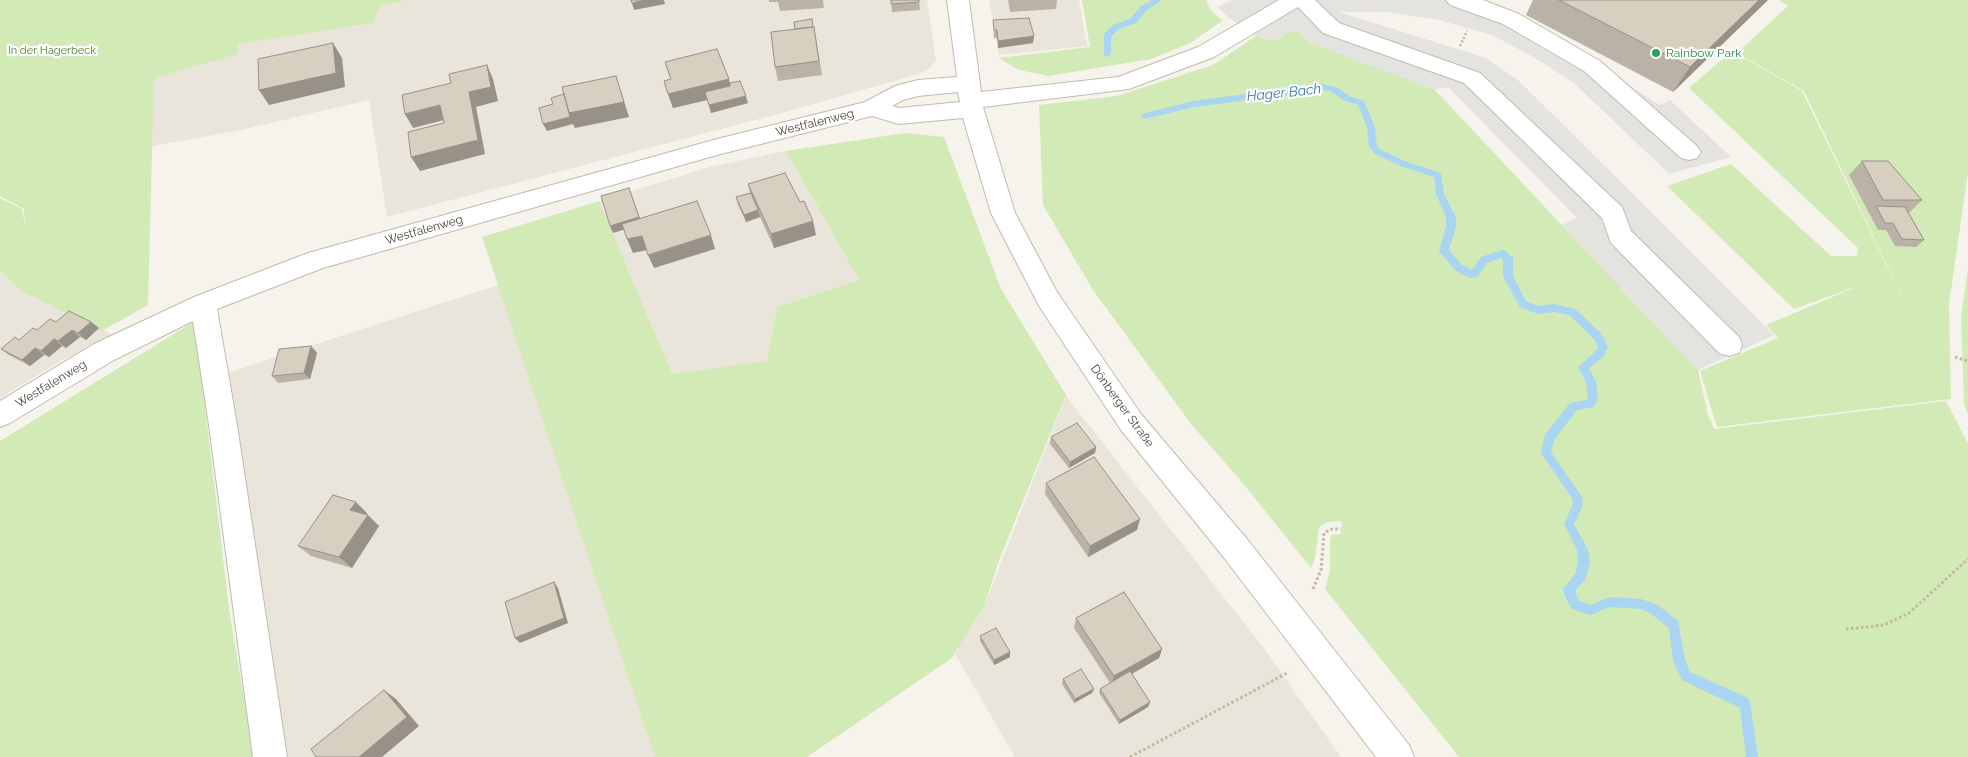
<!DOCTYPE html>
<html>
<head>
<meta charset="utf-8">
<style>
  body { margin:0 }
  canvas { display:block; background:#f6f3ec }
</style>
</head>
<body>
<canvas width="1968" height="757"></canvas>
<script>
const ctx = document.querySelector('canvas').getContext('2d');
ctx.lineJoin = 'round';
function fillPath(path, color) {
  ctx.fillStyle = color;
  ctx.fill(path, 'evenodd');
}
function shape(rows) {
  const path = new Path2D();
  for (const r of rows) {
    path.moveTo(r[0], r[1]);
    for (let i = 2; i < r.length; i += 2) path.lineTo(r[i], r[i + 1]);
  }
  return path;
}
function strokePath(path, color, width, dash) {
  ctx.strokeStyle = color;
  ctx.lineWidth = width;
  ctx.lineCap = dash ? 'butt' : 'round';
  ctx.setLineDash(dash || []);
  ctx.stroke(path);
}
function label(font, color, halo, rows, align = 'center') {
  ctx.font = font + ' Raleway,sans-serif';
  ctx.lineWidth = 4.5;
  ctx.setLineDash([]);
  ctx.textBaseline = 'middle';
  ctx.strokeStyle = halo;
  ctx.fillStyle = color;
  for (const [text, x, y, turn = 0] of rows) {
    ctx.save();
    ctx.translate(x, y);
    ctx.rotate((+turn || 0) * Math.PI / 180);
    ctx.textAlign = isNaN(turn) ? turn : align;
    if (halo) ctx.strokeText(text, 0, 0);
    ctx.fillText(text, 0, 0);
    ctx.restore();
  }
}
fillPath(shape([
  [156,0,927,0,936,60,930,68,918,74,782,113,387,217,369,100,236,131,152,146],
  [989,0,1079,0,1087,46,999,55],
  [786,151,859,280,777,307,767,361,672,375,599,201,713,166],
  [0,271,23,292,114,335,59,362,0,398],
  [498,285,655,757,282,757,224,374],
  [1066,396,1263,647,1341,757,1015,757,955,654,984,607]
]), '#eae5da');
fillPath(shape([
  [0,0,406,0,381,6,372,23,238,44,238,54,154,78,148,305,102,331,23,292,0,271,0,198,22,209,25,226,24,209,0,196],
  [1082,0,1206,0,1210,9,1222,21,1190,43,1151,59,1049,76,1019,70,999,58,1090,47],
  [1779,0,1968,0,1968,172,1949,304,1951,399,1717,427,1700,371,1778,338,1766,325,1863,284,1794,309,1667,186,1731,164,1831,256,1857,256,1858,248,1689,88,1732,51,1802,91,1921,336,1804,91,1737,53,1788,6],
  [1296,29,1311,43,1434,89,1698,370,1708,415,1714,429,1946,401,1968,444,1968,757,1459,757,1325,589,1330,570,1330,539,1332,535,1341,534,1342,521,1328,522,1319,527,1315,558,1311,568,1241,481,1192,425,1093,290,1043,205,1039,105,1117,96,1213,65,1256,36,1272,41],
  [905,133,944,137,1001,289,1066,395,998,563,984,607,952,658,807,757,655,757,482,237,599,201,672,374,767,361,777,307,859,280,786,151],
  [1968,268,1968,414,1964,404,1961,317],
  [195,321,229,609,254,757,0,757,0,441]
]), '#d2eab5');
fillPath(shape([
  [1232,0,1476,0,1518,15,1660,105,1670,100,1731,157,1669,174,1575,84,1537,59,1492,35,1439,20,1386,12,1339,12,1486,58,1519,81,1774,335,1698,370,1562,225,1577,218,1449,88,1434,89,1311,43,1296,29,1272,41,1256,36,1228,17,1217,7]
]), '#e5e3e0');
fillPath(shape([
  [1152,0,1162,0,1147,10,1136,23,1119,29,1111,37,1111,54,1107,57,1104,56,1104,34,1113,25,1130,19,1141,6,1152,0],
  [1321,84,1336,87,1349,96,1364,101,1375,127,1377,146,1381,150,1407,162,1441,173,1444,194,1456,217,1456,226,1449,250,1462,265,1472,270,1481,257,1502,250,1505,251,1513,258,1513,276,1526,301,1538,306,1554,304,1575,309,1601,333,1608,347,1603,357,1589,368,1596,382,1598,397,1594,407,1577,410,1554,440,1551,452,1582,497,1583,505,1574,524,1588,550,1590,562,1585,580,1575,590,1577,597,1580,601,1590,605,1610,597,1641,599,1658,605,1678,621,1685,660,1690,672,1746,697,1750,701,1758,757,1746,757,1740,708,1682,680,1673,661,1669,628,1650,613,1641,609,1610,607,1590,615,1572,609,1566,599,1563,589,1576,573,1578,562,1577,550,1564,524,1573,504,1572,498,1541,453,1545,435,1570,403,1587,400,1588,397,1586,382,1578,367,1596,351,1598,347,1594,339,1569,315,1554,312,1538,314,1520,307,1503,276,1503,260,1501,258,1487,263,1478,276,1475,277,1470,278,1456,271,1439,251,1446,226,1446,217,1436,194,1434,177,1401,166,1375,154,1369,147,1367,127,1358,105,1343,100,1331,91,1321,90,1194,107,1145,119,1141,116,1145,113,1194,101,1321,84]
]), '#a9d4f2');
const minor = shape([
  [947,0,969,0,981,92,1118,77,1198,47,1279,0,1315,0,1339,23,1480,73,1622,207,1631,231,1739,337,1742,345,1739,353,1729,356,1719,353,1611,243,1602,218,1464,83,1323,33,1298,7,1214,57,1129,89,983,107,1015,213,1057,292,1141,414,1247,539,1409,745,1414,757,1376,757,1225,559,1121,430,1039,306,991,213,963,118,899,124,872,116,717,155,323,268,217,309,237,425,287,757,253,757,209,425,193,321,114,360,10,423,0,427,0,401,94,344,194,297,308,253,717,139,865,102,895,86,918,80,957,77,947,0],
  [958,92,960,102,899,108,892,106,903,100,918,96,958,92],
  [1446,0,1483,0,1519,14,1600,61,1697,146,1701,152,1697,158,1689,160,1681,158,1584,71,1503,24,1450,5,1446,0]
]);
strokePath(minor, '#c2bbae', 2);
strokePath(shape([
  [1460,46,1467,31]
]), '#c4b79f', 2.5, [2, 2]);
strokePath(shape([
  [1955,357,1968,361],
  [1313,589,1321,570,1324,533,1332,529,1341,529],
  [1846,629,1884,625,1909,613,1968,559],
  [1130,757,1289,672]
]), '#c4b79f', 3, [2.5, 2.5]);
fillPath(minor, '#fff');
fillPath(shape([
  [769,0,823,0,824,8,780,11,778,2,769,2],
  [891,0,919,0,920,10,892,12],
  [1008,0,1057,0,1056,9,1010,12],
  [1533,0,1768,0,1673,92,1526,15],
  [993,20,1034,36,1033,43,998,48,997,38,994,38],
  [814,27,822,75,778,81,775,67],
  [665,62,730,83,748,103,711,113,707,100,673,108,664,81,671,79],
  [1862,161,1922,200,1909,213,1924,240,1916,247,1895,246,1886,230,1878,230,1849,175],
  [748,184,816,235,774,248,760,217,746,222,738,205,736,197,750,193],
  [56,322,91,322,99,328,86,340,80,337,66,348,62,346,49,357,44,355,30,366,9,355,1,349],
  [311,346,317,353,310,379,278,383,272,376],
  [1051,437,1096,447,1095,453,1069,468,1050,444],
  [1046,483,1140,519,1137,530,1088,557,1045,494],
  [367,513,366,514,379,526,352,568,311,556,298,546],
  [1076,618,1162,649,1159,658,1132,674,1150,702,1148,707,1119,724,1099,693,1100,689,1110,683,1074,628],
  [980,636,1010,657,994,665,980,641],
  [1063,679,1094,689,1092,693,1074,703,1062,684]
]), '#bab2a6');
fillPath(shape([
  [646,0,664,0,665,4,634,10,632,3],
  [1759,0,1768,0,1673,92,1690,67],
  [1034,36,1033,43,998,48,998,41],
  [333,43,342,58,345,87,269,105,259,90],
  [487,65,493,79,498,101,476,107,485,154,420,171,411,157,478,140,469,92],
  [616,76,629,117,575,128,573,124,547,131,543,124,569,113],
  [729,79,732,93,705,92,707,100,673,108,668,94],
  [746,96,748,103,711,113,709,105],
  [440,105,448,119,413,128,405,114],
  [629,188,642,224,613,233,610,226],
  [758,210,760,217,746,222,744,215],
  [813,221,816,235,774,248,771,234],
  [711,235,715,249,654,268,648,255],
  [642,236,647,250,633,253,627,239],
  [91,322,99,328,86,340,78,333],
  [72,330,80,337,66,348,58,341],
  [54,339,62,346,49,357,41,351],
  [311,346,317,353,310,379,304,373],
  [35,348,44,355,30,366,22,360],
  [1096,447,1095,453,1069,468,1070,462],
  [356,502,367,513,362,522,350,510],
  [368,515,379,526,352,568,339,557],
  [1140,519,1137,530,1088,557,1090,546],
  [554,582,558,588,568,623,520,643,515,638],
  [1162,649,1159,658,1112,685,1114,676],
  [1010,652,1010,657,994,665,994,660],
  [1094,689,1092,693,1074,703,1075,699],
  [384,690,396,699,419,726,382,757,359,757],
  [1150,702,1148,707,1119,724,1120,720]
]), '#979187');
const building = shape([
  [631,0,646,0,632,3,631,0],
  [891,0,919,0,919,2,891,4,891,0],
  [1559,0,1759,0,1690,67,1559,0],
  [1029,18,1034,36,998,41,997,30,994,30,993,20,1029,18],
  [812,19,813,27,795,29,794,22,812,19],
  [814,27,819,61,775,67,771,32,814,27],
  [333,43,336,73,259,90,258,59,333,43],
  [717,49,729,79,668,94,664,81,671,79,665,62,717,49],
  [487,65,491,87,469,92,478,140,411,157,408,132,444,123,440,105,405,114,402,95,451,83,449,74,487,65],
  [616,76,624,102,569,113,562,87,616,76],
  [740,81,746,96,709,105,705,92,730,86,730,83,740,81],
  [564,94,570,117,543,124,539,108,553,104,551,98,564,94],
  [1862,161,1888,161,1922,200,1883,200,1862,161],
  [785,173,800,202,804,201,813,221,771,234,748,184,785,173],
  [629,188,639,217,610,226,601,196,629,188],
  [751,193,758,210,744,215,736,197,751,193],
  [697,201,711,235,648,255,642,236,627,239,622,224,697,201],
  [1876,206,1905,207,1924,240,1902,239,1893,223,1885,223,1876,206],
  [69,311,91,322,78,333,72,330,58,341,54,339,41,351,35,348,22,360,1,349,15,337,19,340,33,328,37,330,50,319,56,322,69,311],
  [311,346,304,373,272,376,279,349,311,346],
  [1077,423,1096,447,1070,462,1051,437,1077,423],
  [1094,457,1140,519,1090,546,1046,483,1094,457],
  [333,495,356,502,350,510,368,515,339,557,298,546,333,495],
  [554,582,564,618,515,638,505,602,554,582],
  [1124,592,1162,649,1114,676,1076,618,1124,592],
  [996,628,1010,652,994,660,980,636,996,628],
  [1081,669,1094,689,1075,699,1063,679,1081,669],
  [1130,671,1150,702,1120,720,1100,689,1130,671],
  [384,690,407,717,359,757,315,757,316,757,311,749,384,690]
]);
fillPath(building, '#d8cfc1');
strokePath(building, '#979187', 1);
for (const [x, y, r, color] of [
  [1656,53,5,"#2e9e5b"]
]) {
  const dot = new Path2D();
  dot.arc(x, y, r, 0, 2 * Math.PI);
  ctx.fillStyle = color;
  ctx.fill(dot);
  strokePath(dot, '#fff', 2);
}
label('11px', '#4a7f2a', '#fff', [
  ["In der Hagerbeck",52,51]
]);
label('12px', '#27864d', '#fff', [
  ["Rainbow Park",1666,53]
], 'left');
label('12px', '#4b4439', '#fff', [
  ["Westfalenweg",815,123,-14],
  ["Westfalenweg",424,230,-16],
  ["Westfalenweg",51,384,-31],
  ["Dönberger Straße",1122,406,54]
]);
label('italic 14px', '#2e7ab2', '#fff', [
  ["Hager Bach",1284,93,-6]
]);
</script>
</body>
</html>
